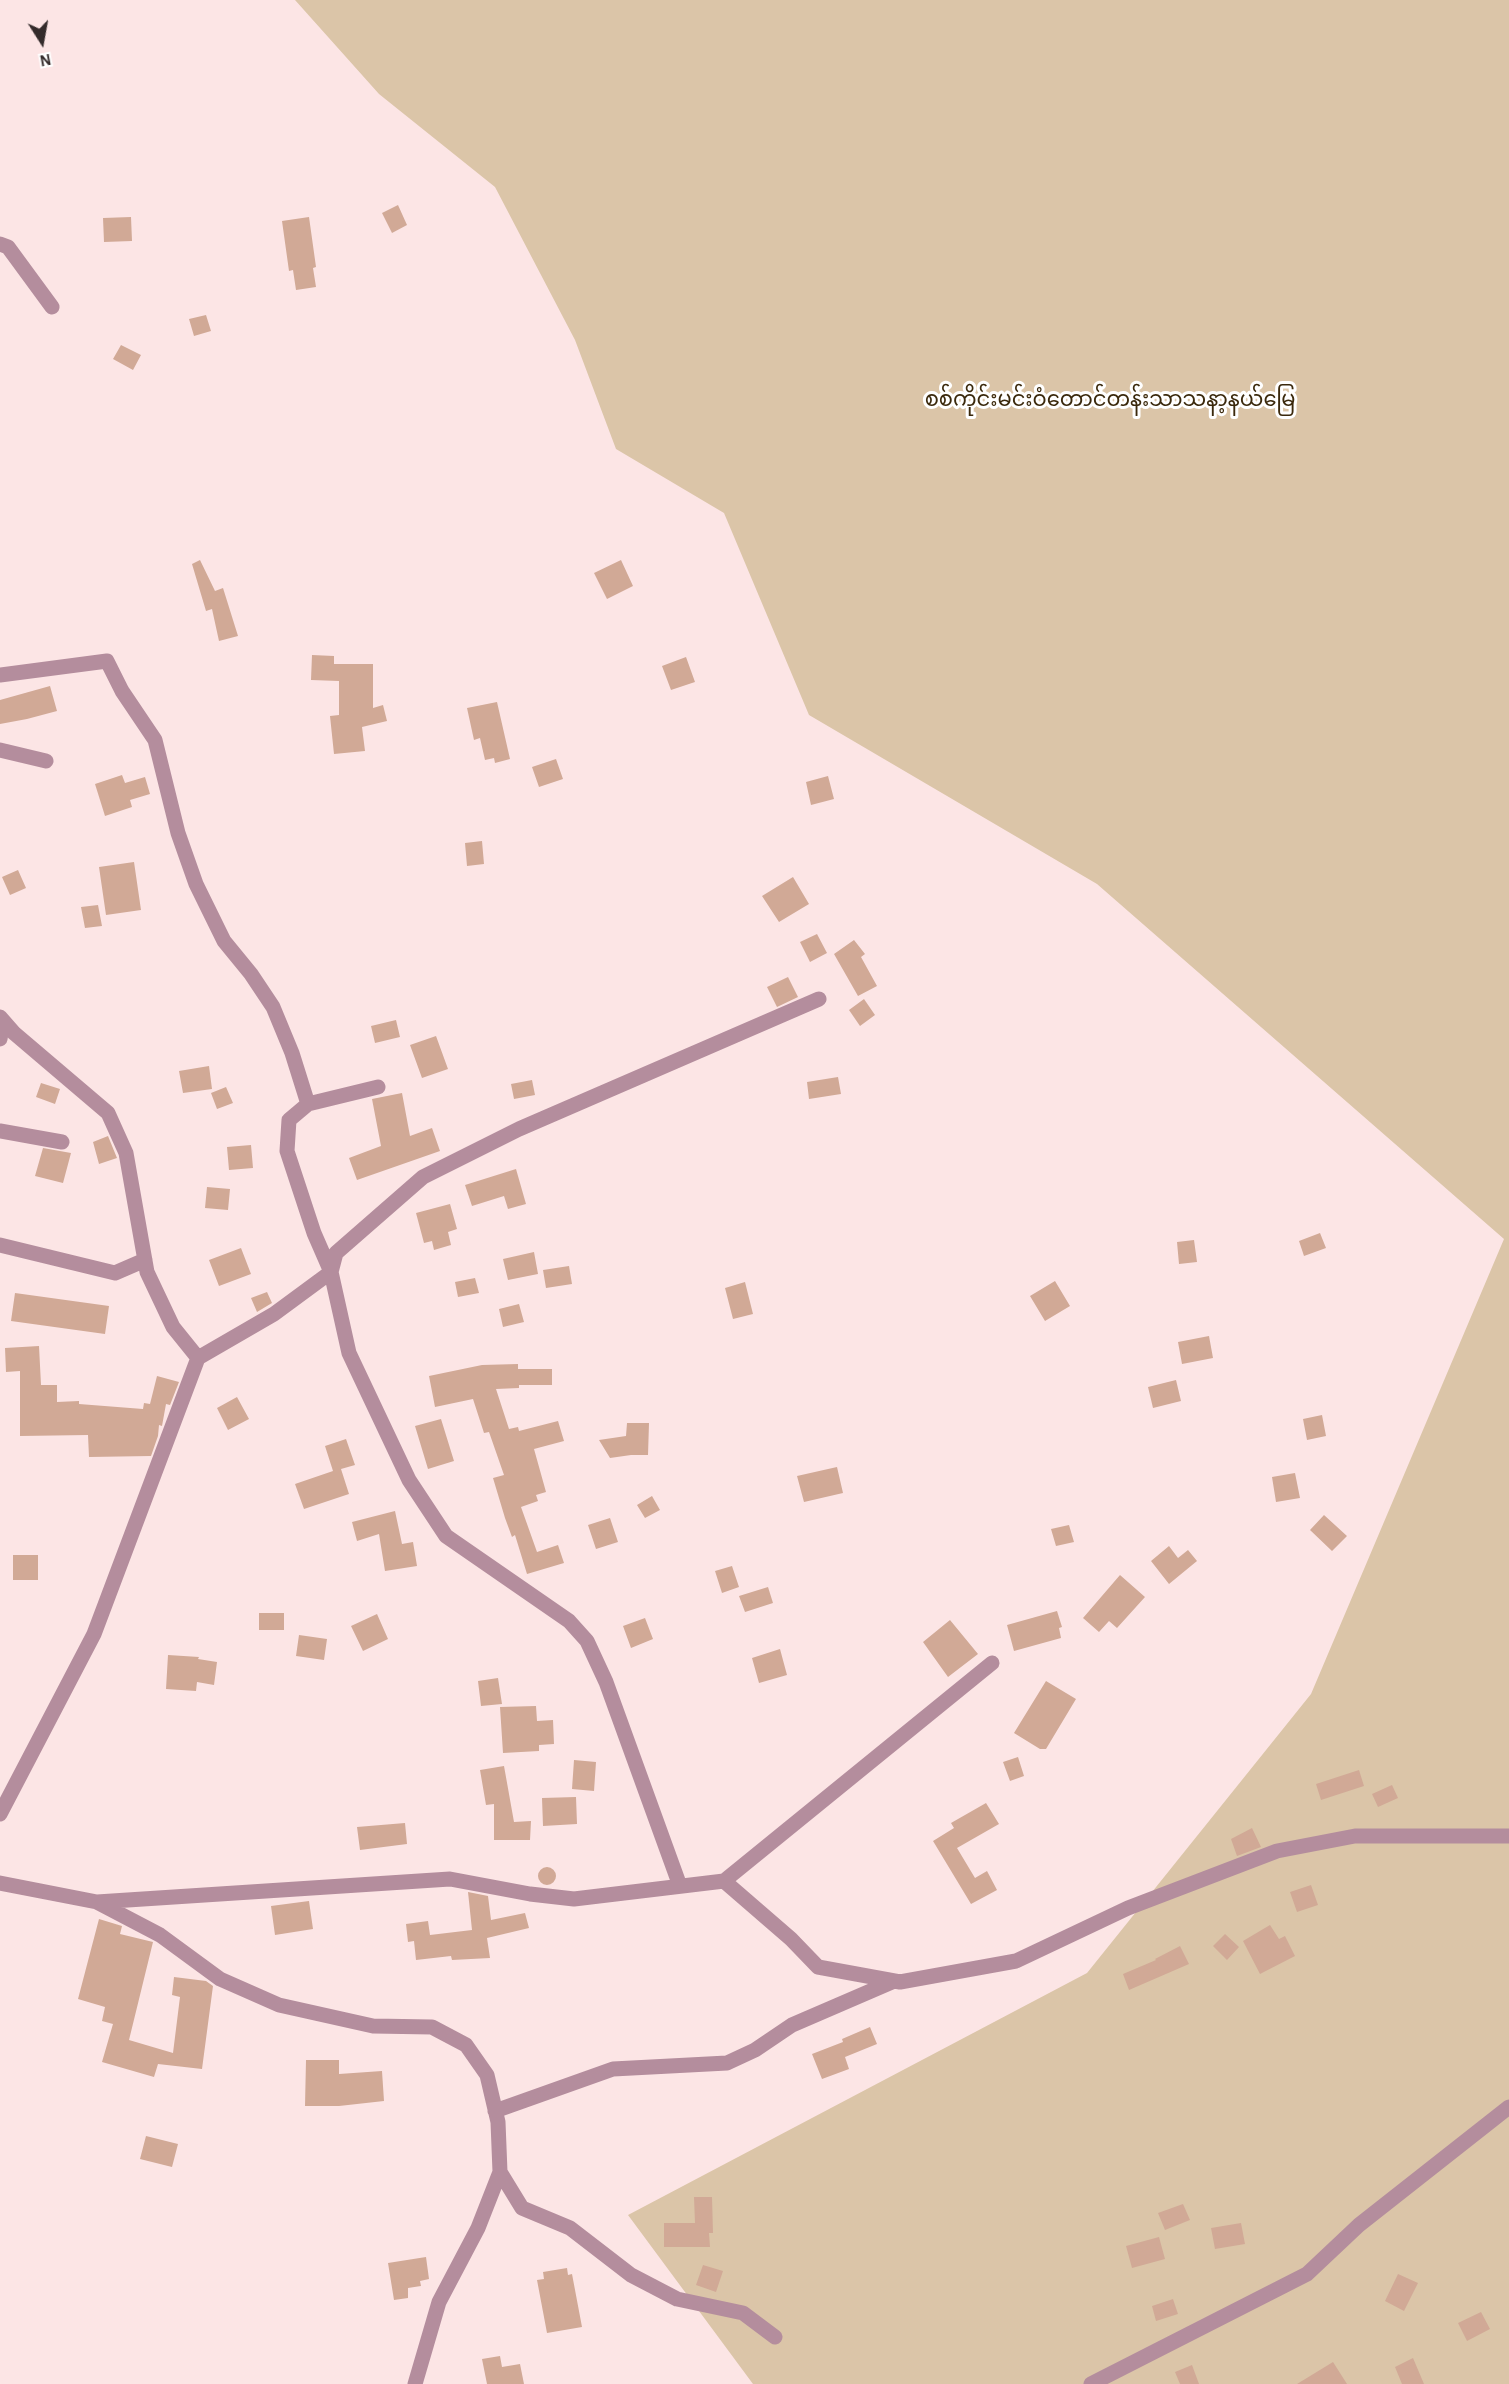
<!DOCTYPE html>
<html>
<head>
<meta charset="utf-8">
<style>
  body { margin:0 }
  #map { position:relative; width:1509px; height:2384px; overflow:hidden; background:#fce5e5; font-family:"Alegreya Sans",sans-serif }
  canvas { display:block }
  .north { position:absolute; left:12px; top:12px; width:60px; height:60px; -webkit-text-stroke:4px #fff; paint-order:stroke; rotate:169deg; font-size:16px; font-weight:700; line-height:24px; text-align:center; color:#342b2b }
  .north::after { content:''; display:block; margin:auto; width:21px; height:27px; background:#342b2b; clip-path:polygon(50% 0,100% 100%,50% 72%,0 100%) }
</style>
</head>
<body>
<div id="map">
<canvas width="1509" height="2384"></canvas>
<div class="north">N</div>
</div>
<script>
const ctx = document.querySelector('canvas').getContext('2d');
ctx.lineJoin = 'round';
function fillPath(path, color) {
  ctx.fillStyle = color;
  ctx.fill(path, 'evenodd');
}
function shape(rows) {
  const path = new Path2D();
  for (const r of rows) {
    if (r.length === 3) {
      path.moveTo(r[0] + r[2], r[1]);
      path.arc(r[0], r[1], r[2], 0, 2 * Math.PI);
      continue;
    }
    path.moveTo(r[0], r[1]);
    for (let i = 2; i < r.length; i += 2) path.lineTo(r[i], r[i + 1]);
  }
  return path;
}
function strokePath(path, color, width, dash) {
  ctx.strokeStyle = color;
  ctx.lineWidth = width;
  ctx.lineCap = dash ? 'butt' : 'round';
  ctx.setLineDash(dash || []);
  ctx.stroke(path);
}
function label(font, color, halo, rows, align = 'center') {
  ctx.font = font + ' "Alegreya Sans","Noto Sans Myanmar",sans-serif';
  ctx.lineWidth = 6;
  ctx.setLineDash([]);
  ctx.textBaseline = 'middle';
  ctx.strokeStyle = halo;
  ctx.fillStyle = color;
  for (const [text, x, y, turn = 0] of rows) {
    ctx.save();
    ctx.translate(x, y);
    ctx.rotate((+turn || 0) * Math.PI / 180);
    ctx.textAlign = isNaN(turn) ? turn : align;
    if (halo) ctx.strokeText(text, 0, 0);
    ctx.fillText(text, 0, 0);
    ctx.restore();
  }
}
fillPath(shape([
  [295,0,1509,0,1509,2384,753,2384,628,2215,1087,1973,1311,1694,1504,1239,1097,884,809,715,724,513,616,449,575,340,495,187,379,94]
]), '#dbc5a8');
fillPath(shape([
  [398,205,407,225,392,233,382,213],
  [131,217,132,241,104,242,103,218],
  [309,217,316,267,313,268,316,287,296,290,293,270,289,271,282,221],
  [206,315,211,331,194,336,189,319],
  [121,345,141,355,133,370,113,359],
  [200,560,215,591,223,588,238,636,219,641,212,609,206,611,192,564],
  [621,560,633,586,607,599,594,573],
  [312,655,334,656,334,664,373,664,373,708,383,705,387,721,362,727,365,751,334,754,330,716,339,715,339,681,311,680],
  [686,657,695,682,671,690,662,666],
  [50,686,57,711,27,719,0,724,0,700],
  [497,702,510,759,495,763,494,758,485,760,480,738,474,740,467,708],
  [556,759,563,779,539,787,532,767],
  [122,775,125,783,145,777,150,794,130,800,132,807,105,816,95,784],
  [828,776,834,799,811,805,806,782],
  [482,841,484,864,467,866,465,843],
  [134,862,141,910,106,915,99,867],
  [18,870,26,888,10,895,2,877],
  [793,877,809,904,779,922,762,896],
  [98,905,102,926,85,928,81,907],
  [817,934,827,953,810,962,800,942],
  [854,940,865,954,861,957,877,986,858,996,834,954],
  [788,977,798,997,777,1007,767,987],
  [864,999,875,1015,860,1026,849,1010],
  [396,1020,400,1037,375,1043,371,1026],
  [436,1036,448,1069,422,1078,410,1045],
  [209,1066,212,1089,183,1093,179,1071],
  [838,1077,841,1094,809,1099,807,1082],
  [532,1080,535,1095,514,1099,511,1084],
  [41,1083,60,1089,55,1104,36,1097],
  [226,1087,233,1103,217,1109,211,1093],
  [402,1093,410,1136,432,1128,440,1151,357,1180,349,1158,381,1146,372,1099],
  [108,1136,117,1158,99,1164,93,1142],
  [251,1145,253,1168,229,1170,227,1147],
  [43,1148,71,1153,63,1183,35,1176],
  [516,1169,526,1204,508,1209,504,1196,472,1206,465,1185],
  [207,1187,230,1189,228,1210,205,1208],
  [450,1204,457,1229,448,1232,451,1245,434,1250,432,1241,424,1243,416,1213],
  [1320,1233,1326,1248,1304,1256,1299,1241],
  [1194,1240,1197,1262,1179,1264,1177,1242],
  [241,1248,251,1274,219,1286,209,1260],
  [534,1252,538,1274,508,1280,503,1259],
  [569,1266,572,1284,546,1288,543,1270],
  [475,1278,479,1293,458,1297,455,1282],
  [1055,1281,1070,1306,1045,1321,1030,1296],
  [745,1282,753,1314,733,1319,725,1288],
  [267,1292,272,1303,257,1312,251,1298],
  [15,1293,109,1306,105,1334,11,1321],
  [519,1304,524,1322,503,1327,499,1309],
  [1209,1336,1213,1358,1182,1364,1178,1342],
  [39,1346,41,1385,57,1385,57,1402,79,1401,79,1404,143,1409,144,1403,150,1404,157,1376,179,1382,170,1405,166,1404,162,1426,159,1425,158,1436,151,1456,89,1457,88,1435,20,1436,20,1371,6,1372,5,1348],
  [518,1364,518,1369,552,1369,552,1385,519,1385,519,1388,496,1389,509,1429,518,1427,519,1431,558,1421,564,1441,534,1449,546,1492,536,1495,538,1501,521,1507,537,1552,558,1545,564,1563,527,1574,515,1535,512,1537,505,1518,493,1478,504,1475,489,1432,484,1433,473,1399,435,1407,429,1376,482,1365],
  [1176,1380,1181,1401,1153,1408,1148,1387],
  [237,1397,249,1419,228,1430,217,1408],
  [1322,1415,1326,1436,1307,1440,1303,1419],
  [441,1419,454,1461,428,1469,415,1426],
  [627,1423,649,1423,648,1455,631,1455,610,1458,599,1440,626,1436],
  [346,1439,355,1465,341,1469,349,1494,304,1509,295,1484,333,1471,325,1446],
  [837,1467,843,1493,804,1502,797,1476],
  [1295,1473,1300,1498,1276,1502,1272,1477],
  [652,1496,660,1510,645,1518,637,1505],
  [395,1511,402,1544,413,1542,417,1566,385,1571,379,1534,357,1541,352,1522],
  [1324,1515,1347,1536,1332,1551,1310,1530],
  [610,1518,618,1542,596,1549,588,1525],
  [1069,1525,1074,1542,1056,1546,1051,1529],
  [1169,1546,1178,1558,1188,1550,1197,1561,1169,1584,1151,1561],
  [13,1555,38,1555,38,1580,13,1580],
  [732,1566,739,1587,722,1593,715,1571],
  [1120,1575,1145,1597,1117,1628,1109,1621,1099,1632,1083,1618],
  [768,1587,773,1603,745,1612,739,1596],
  [1057,1611,1062,1627,1059,1628,1061,1638,1014,1651,1007,1625],
  [259,1613,284,1613,284,1630,259,1630],
  [377,1614,388,1639,363,1651,351,1626],
  [645,1618,653,1639,631,1648,623,1626],
  [950,1620,978,1654,948,1677,923,1642],
  [299,1635,327,1639,324,1660,296,1656],
  [780,1649,787,1675,759,1683,752,1658],
  [168,1655,199,1657,198,1659,217,1662,214,1685,197,1682,196,1691,166,1689],
  [498,1678,502,1704,481,1706,478,1681],
  [1046,1681,1076,1699,1046,1749,1040,1749,1014,1733],
  [536,1706,537,1721,553,1720,554,1744,539,1745,539,1751,503,1753,500,1707],
  [1018,1757,1024,1776,1010,1781,1003,1762],
  [574,1760,596,1762,594,1791,572,1789],
  [504,1766,514,1822,531,1821,530,1840,494,1840,494,1804,486,1805,480,1770],
  [1359,1770,1364,1786,1321,1800,1316,1784],
  [1392,1785,1398,1798,1378,1807,1372,1794],
  [576,1797,577,1824,543,1826,542,1798],
  [986,1803,999,1824,957,1848,975,1878,987,1871,997,1890,971,1904,933,1841,954,1828,951,1823],
  [405,1823,407,1844,360,1850,357,1827],
  [1252,1828,1261,1847,1237,1856,1231,1839],
  [547,1876,9],
  [1311,1885,1318,1905,1297,1912,1290,1892],
  [468,1892,488,1896,491,1920,525,1913,529,1928,487,1938,490,1958,452,1960,451,1956,416,1960,414,1941,408,1942,406,1924,428,1921,430,1935,472,1930],
  [309,1901,313,1929,275,1935,271,1906],
  [99,1919,122,1926,120,1934,153,1942,129,2040,173,2053,180,1997,172,1995,174,1977,206,1981,213,1986,202,2069,158,2064,154,2077,102,2062,113,2024,102,2021,105,2007,78,1999],
  [1270,1925,1279,1939,1285,1936,1295,1956,1260,1974,1243,1941],
  [1225,1934,1239,1947,1227,1960,1213,1946],
  [1180,1946,1189,1964,1129,1990,1123,1974,1156,1960,1155,1959],
  [870,2027,877,2044,845,2057,849,2069,822,2079,812,2054,843,2042,842,2039],
  [306,2060,339,2060,339,2074,382,2071,384,2101,339,2106,305,2106],
  [146,2136,178,2144,172,2167,140,2159],
  [694,2197,712,2197,713,2233,709,2233,710,2247,664,2247,664,2223,695,2223],
  [1183,2204,1190,2220,1165,2230,1158,2213],
  [1241,2223,1245,2244,1215,2249,1211,2228],
  [1159,2237,1165,2259,1132,2268,1126,2246],
  [426,2257,429,2279,420,2281,421,2286,408,2288,408,2298,394,2300,388,2263],
  [703,2265,723,2271,716,2292,696,2285],
  [567,2268,568,2275,572,2274,582,2327,547,2333,537,2280,544,2279,543,2272],
  [1398,2274,1418,2283,1404,2311,1385,2301],
  [1173,2299,1178,2314,1156,2321,1152,2306],
  [1481,2312,1490,2329,1467,2341,1458,2323],
  [500,2356,502,2367,520,2364,524,2384,487,2384,482,2359],
  [1413,2358,1424,2384,1402,2384,1395,2367],
  [1333,2362,1347,2384,1297,2384],
  [1192,2365,1199,2384,1180,2384,1175,2372]
]), '#d1a996');
strokePath(shape([
  [0,244,8,247,52,307],
  [0,675,107,661,122,691,155,740,178,833,196,884,224,941,251,974,273,1007,292,1053,308,1104],
  [0,750,46,761],
  [0,1017,14,1033,108,1113,126,1153,147,1272,173,1327,198,1358],
  [0,1039,3,1021],
  [378,1087,308,1104,289,1120,287,1151,314,1233,331,1272,349,1353,409,1480,446,1536,569,1621,587,1641,606,1682,680,1886],
  [0,1131,62,1142],
  [0,1245,115,1273,145,1260],
  [0,1814,94,1634,198,1358,274,1314,331,1272,336,1253,423,1177,519,1129,819,999],
  [724,1881,791,1939,818,1967,900,1982,1016,1961,1128,1908,1277,1851,1355,1836,1509,1836],
  [0,1883,97,1902,450,1879,530,1894,574,1899,724,1881,992,1663],
  [97,1902,160,1935,220,1979,279,2005,373,2026,432,2027,466,2045,487,2075,498,2122,500,2172,478,2228,439,2302,415,2384],
  [495,2111,613,2069,727,2063,755,2050,792,2025,894,1981],
  [500,2172,522,2208,570,2228,631,2275,677,2299,743,2313,775,2337],
  [1091,2384,1307,2274,1359,2225,1509,2107]
]), '#b48d9d', 15);
label('21px', '#3b290c', '#fff', [
  ["စစ်ကိုင်းမင်းဝံတောင်တန်းသာသနာ့နယ်မြေ",1110,400]
]);
</script>
</body>
</html>
